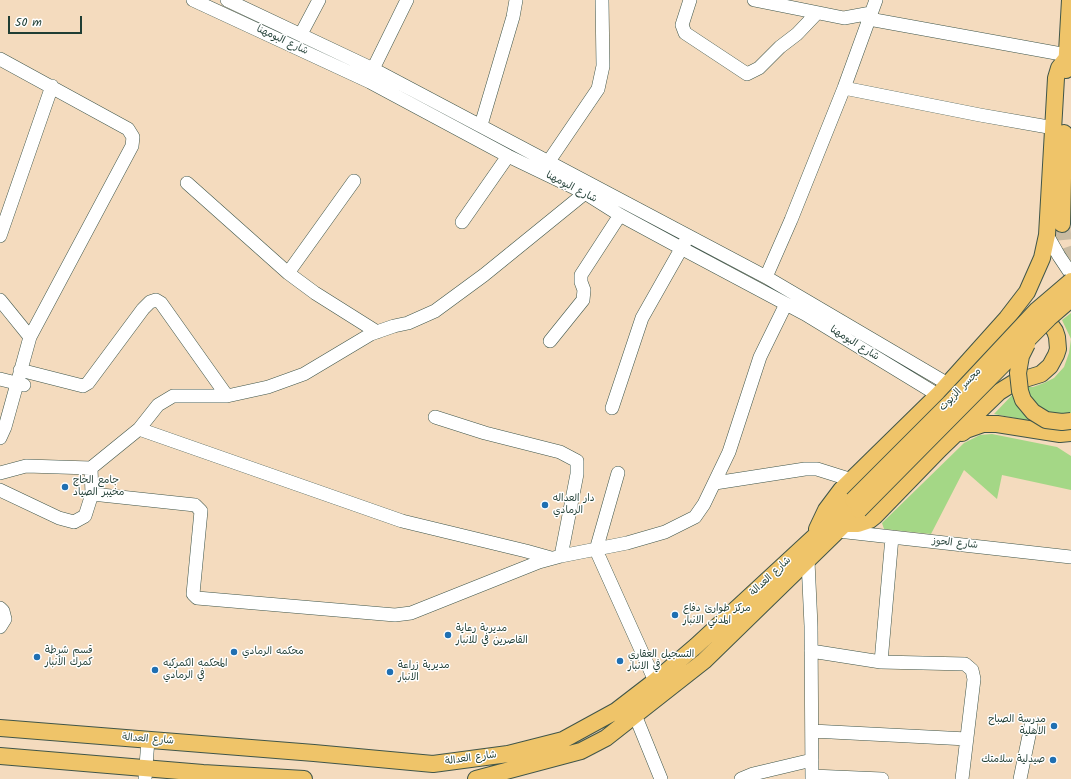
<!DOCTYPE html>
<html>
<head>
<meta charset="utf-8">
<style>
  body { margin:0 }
  #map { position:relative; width:1071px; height:779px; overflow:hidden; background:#f4dbbe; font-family:Kalam,sans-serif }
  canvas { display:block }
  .scale { position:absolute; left:8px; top:16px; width:74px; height:18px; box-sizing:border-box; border:2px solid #1f3d34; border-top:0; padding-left:5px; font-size:12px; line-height:14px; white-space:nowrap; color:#1f3d34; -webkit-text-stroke:3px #fff; paint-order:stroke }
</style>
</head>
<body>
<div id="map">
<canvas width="1071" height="779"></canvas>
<div class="scale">50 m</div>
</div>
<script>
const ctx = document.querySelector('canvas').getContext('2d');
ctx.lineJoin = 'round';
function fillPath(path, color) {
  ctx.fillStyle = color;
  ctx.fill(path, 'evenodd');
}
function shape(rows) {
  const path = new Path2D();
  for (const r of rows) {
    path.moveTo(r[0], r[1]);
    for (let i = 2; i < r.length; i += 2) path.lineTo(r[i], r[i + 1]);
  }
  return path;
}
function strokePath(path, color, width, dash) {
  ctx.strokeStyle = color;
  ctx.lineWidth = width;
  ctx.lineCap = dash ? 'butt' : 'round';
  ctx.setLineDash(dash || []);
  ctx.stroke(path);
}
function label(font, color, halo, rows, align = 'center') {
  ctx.font = font + ' Kalam,"Playpen Sans Arabic",sans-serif';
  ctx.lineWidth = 3;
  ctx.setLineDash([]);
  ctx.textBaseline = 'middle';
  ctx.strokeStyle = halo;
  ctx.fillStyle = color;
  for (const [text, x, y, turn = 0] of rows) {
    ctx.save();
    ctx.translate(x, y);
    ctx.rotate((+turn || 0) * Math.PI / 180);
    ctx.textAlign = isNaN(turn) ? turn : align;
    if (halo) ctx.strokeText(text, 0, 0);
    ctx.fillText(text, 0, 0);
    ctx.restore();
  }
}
fillPath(shape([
  [1071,313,1071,416,1047,424,994,414,1015,392,1026,387,1033,387,1044,383,1054,378,1064,367,1069,353,1071,339,1062,320],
  [992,434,1057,447,1071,456,1071,490,1002,475,997,499,964,470,931,534,884,529,882,523,964,443,980,435]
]), '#a4d786');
strokePath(shape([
  [1062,224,1064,244,1071,265]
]), '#c9bba2', 16, [16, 8]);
const minor = shape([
  [193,0,370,82,508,156,585,193,620,215,681,248,805,314,938,395],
  [227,0,373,69,766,277,948,384],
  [690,0,682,25,685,33,747,74,759,68,780,47,797,34,817,13],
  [754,0,844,18,871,13],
  [869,19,1067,55],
  [301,34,319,0],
  [0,59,128,129,133,137,132,146,30,337,5,427,0,438],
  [373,69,407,0],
  [844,88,980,115,1054,128],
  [481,125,513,17,516,0],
  [549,161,598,89,603,66,602,0],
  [187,183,288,273,315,293,377,332],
  [462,222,508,156],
  [1047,235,1059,256,1071,274],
  [0,236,52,86],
  [288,273,354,181],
  [766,277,791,220,844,88,876,0],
  [0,300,30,337],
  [550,341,583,300,584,290,581,282,581,275,620,215],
  [20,370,83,386,88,383,143,309,150,302,156,300,161,303,227,396],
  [0,379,24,385],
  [612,408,642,318,685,242],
  [435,417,485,433,560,452,577,461,577,474,561,556],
  [139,429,158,405,173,396,227,396,268,387,304,374,371,334,394,326,408,323,435,311,484,275,585,193],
  [0,473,26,466,91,468],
  [618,473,596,550,655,681],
  [715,483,805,469,817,469,852,480],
  [0,490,59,518,74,522,85,516,92,494,91,468,139,429,402,521,526,551,551,558],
  [92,494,195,505,201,511,193,594,197,598,395,615,411,613,539,562,561,556,627,543,665,532,695,517,704,504,729,452,760,357,786,304],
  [838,531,1071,557],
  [808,561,811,626,812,779],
  [0,608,3,611,5,619,0,627],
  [811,651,881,662,965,664,972,670,974,679,962,779],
  [881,662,892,537],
  [635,715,661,779],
  [812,731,967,739],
  [812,776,882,779],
  [145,779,148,740],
  [741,779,753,774,812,760],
  [1020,779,1031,726]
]);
const major = shape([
  [1066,70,1070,0],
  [1062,224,1064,133],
  [962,433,966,430,983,424,997,424,1060,434,1071,433],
  [845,524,858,524,870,520,875,516,940,449,999,392,1015,382,1041,374,1050,366,1056,355,1058,349,1057,337,1055,331,1048,321,1035,314],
  [817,529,826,510,841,490,938,395,1007,318,1027,292,1042,258,1047,235,1056,78,1059,68,1066,59],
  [0,728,314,753,433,764,508,754,563,740,616,711,655,681,696,646,815,536,853,500],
  [0,756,203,773,304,779],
  [476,779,581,751,606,738,704,661,859,510]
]);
strokePath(minor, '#3f5549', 14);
strokePath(major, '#3f5549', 18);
strokePath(minor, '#fff', 13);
strokePath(major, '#efc469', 16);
const majorBridge = shape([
  [1027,344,1021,356,1018,373,1020,391,1023,400,1033,412,1046,420,1062,422,1071,421],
  [853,500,950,403,1037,310,1071,281],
  [859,510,1049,318,1071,299]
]);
strokePath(majorBridge, '#3f5549', 18, []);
strokePath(majorBridge, '#efc469', 16);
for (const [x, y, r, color] of [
  [65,487,4,"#1f6fb2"],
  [545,505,4,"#1f6fb2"],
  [675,615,4,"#1f6fb2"],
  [448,635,4,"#1f6fb2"],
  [234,652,4,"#1f6fb2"],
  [37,657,4,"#1f6fb2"],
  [620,661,4,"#1f6fb2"],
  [155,670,4,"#1f6fb2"],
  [390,672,4,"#1f6fb2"],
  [1054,726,4,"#1f6fb2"],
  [1053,760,4,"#1f6fb2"]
]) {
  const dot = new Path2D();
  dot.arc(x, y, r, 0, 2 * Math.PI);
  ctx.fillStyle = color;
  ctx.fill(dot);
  strokePath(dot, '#fff', 1.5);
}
label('10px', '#1f3d34', '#fff', [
  ["شارع البومهنا",282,41,25],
  ["شارع البومهنا",571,188,27],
  ["شارع البومهنا",854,344,32],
  ["مجسر الزيوت",961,390,-46],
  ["شارع الحوز",955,544,6],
  ["شارع العدالة",771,577,-43],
  ["شارع العدالة",148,740,4],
  ["شارع العدالة",471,759,-8]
]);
label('10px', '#1f3d34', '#fff', [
  ["جامع الحاج",73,481],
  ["مخيبر الصياد",73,493],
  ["دار العداله",553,499],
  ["الرمادي",553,511],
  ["مركز طوارئ دفاع",683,609],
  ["المدني الانبار",683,621],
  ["مديرية رعاية",456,629],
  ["القاصرين في للانبار",456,641],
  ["قسم شرطة",45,651],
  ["كمرك الأنبار",45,663],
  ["محكمه الرمادي",242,652],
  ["التسجيل العقاري",628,655],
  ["في الانبار",628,667],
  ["المحكمه الكمركيه",163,664],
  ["في الرمادي",163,676],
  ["مديرية زراعة",398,666],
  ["الانبار",398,678],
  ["مدرسة الصباح",1046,720,"right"],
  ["الاهلية",1046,732,"right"],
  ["صيدلية سلامتك",1045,760,"right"]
], 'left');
</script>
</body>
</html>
